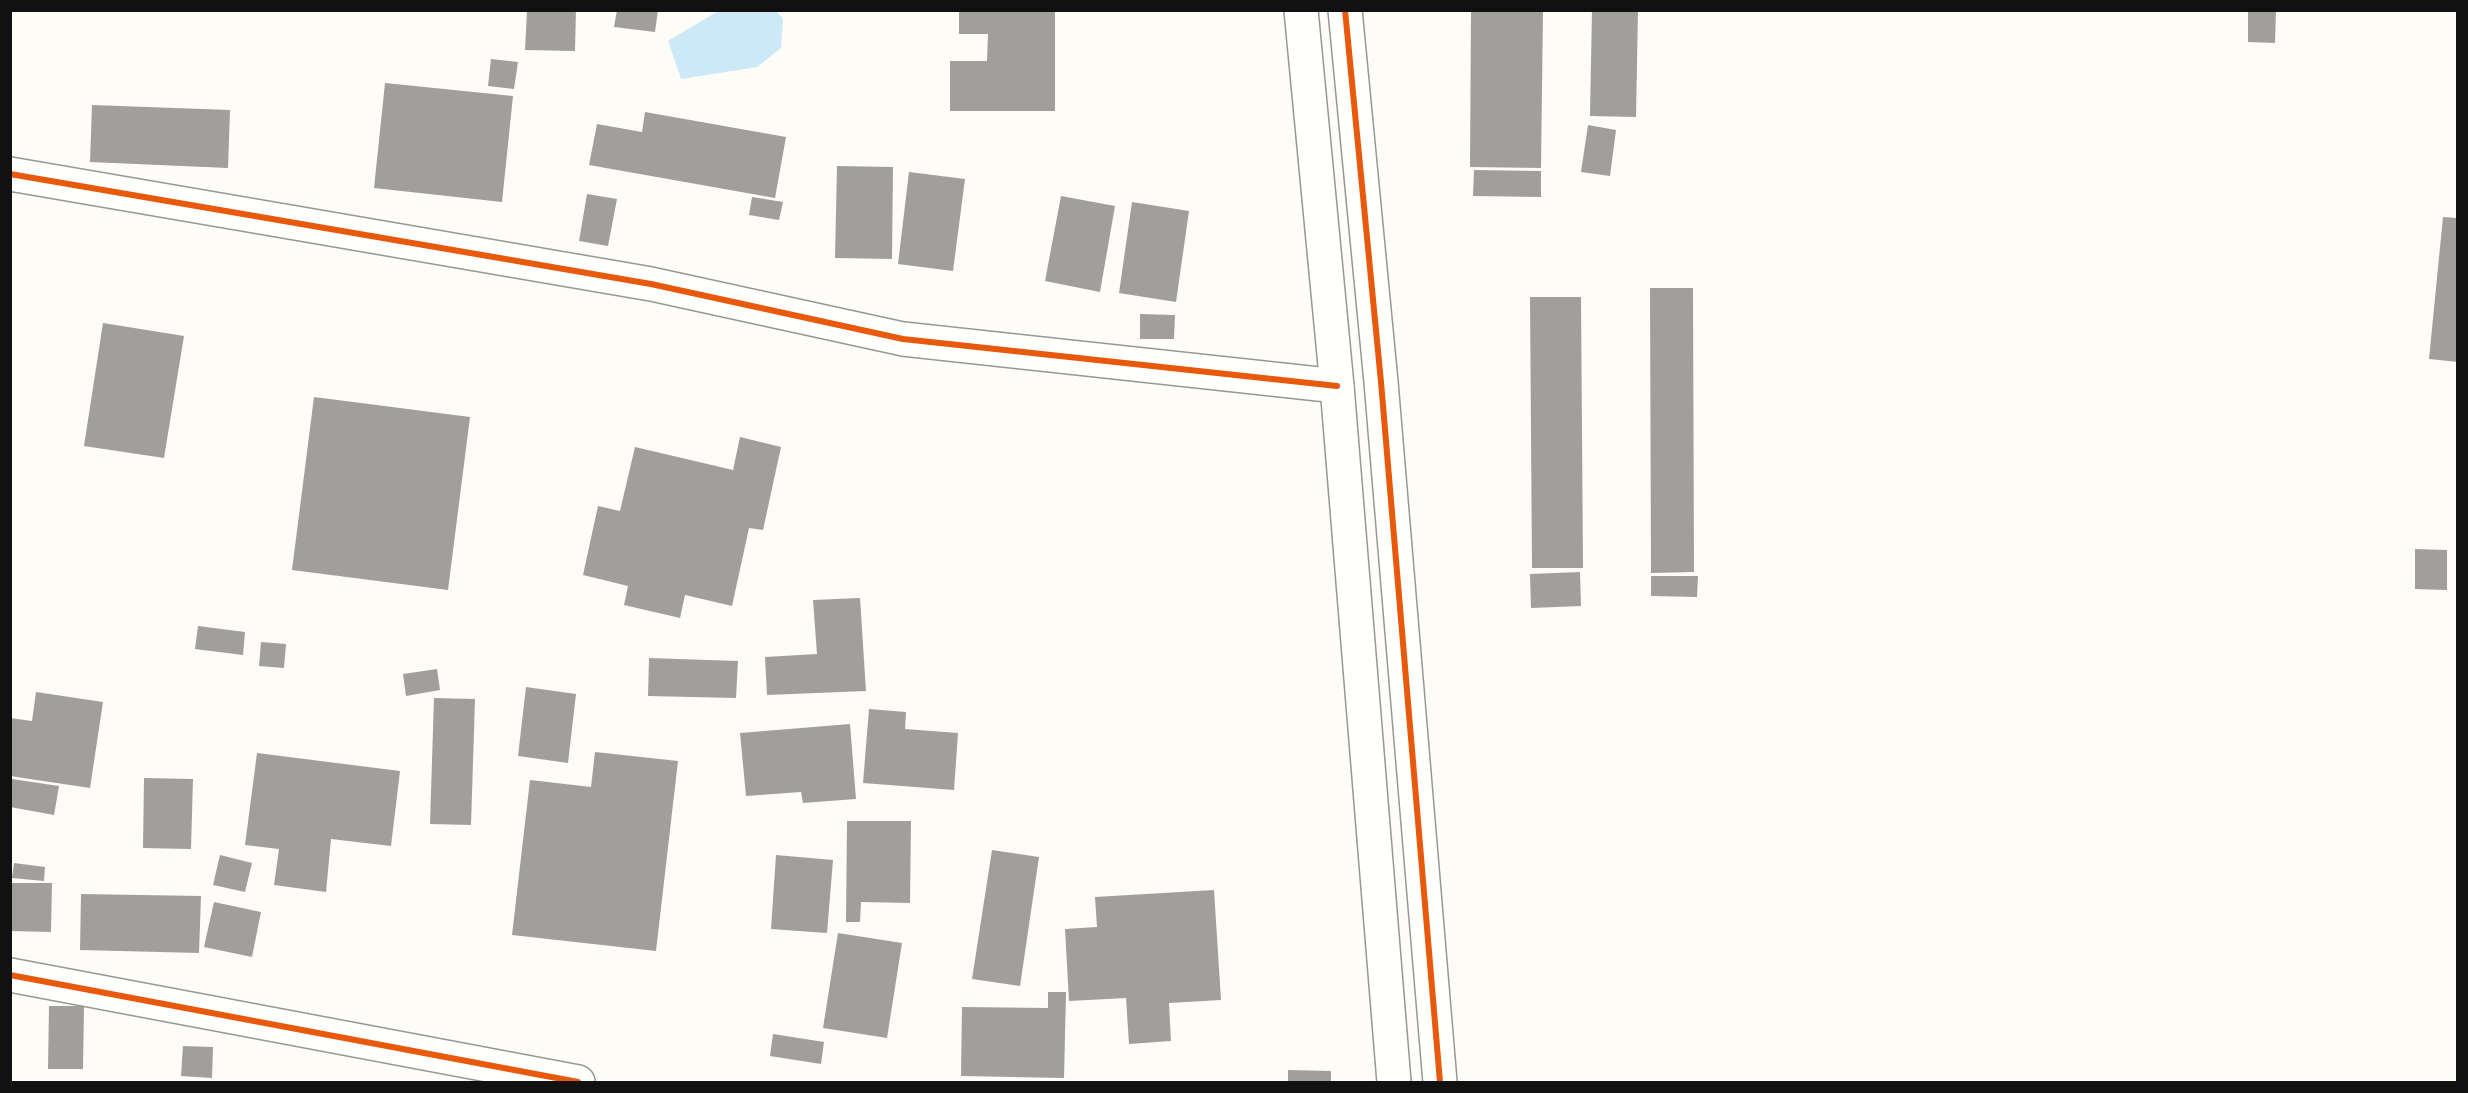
<!DOCTYPE html>
<html>
<head>
<meta charset="utf-8">
<style>
  body { margin:0 }
  #map { position:relative; width:2468px; height:1093px; overflow:hidden; background:#fdfcf7; font-family:Merriweather,serif }
  canvas { display:block }
  .frame { position:absolute; inset:0; border:12px solid #111; pointer-events:none }
</style>
</head>
<body>
<div id="map">
<canvas width="2468" height="1093"></canvas>
<div class="frame"></div>
</div>
<script>
const ctx = document.querySelector('canvas').getContext('2d');
ctx.lineJoin = 'round';
function fillPath(path, color) {
  ctx.fillStyle = color;
  ctx.fill(path, 'evenodd');
}
function shape(rows) {
  const path = new Path2D();
  for (const r of rows) {
    path.moveTo(r[0], r[1]);
    for (let i = 2; i < r.length; i += 2) path.lineTo(r[i], r[i + 1]);
  }
  return path;
}
function strokePath(path, color, width, dash) {
  ctx.strokeStyle = color;
  ctx.lineWidth = width;
  ctx.lineCap = dash ? 'butt' : 'round';
  ctx.setLineDash(dash || []);
  ctx.stroke(path);
}
fillPath(shape([
  [720,10,776,11,783,19,781,48,757,67,681,79,668,41]
]), '#cde8f7');
fillPath(shape([
  [527,10,576,10,575,51,525,50],
  [617,10,658,10,655,32,614,27],
  [959,10,1055,10,1055,111,950,111,950,61,987,61,988,34,959,34],
  [1471,10,1543,10,1541,168,1470,167],
  [1592,10,1638,10,1636,117,1590,116],
  [2248,10,2276,10,2275,43,2248,42],
  [491,59,518,62,514,89,488,86],
  [385,83,513,96,502,202,374,188],
  [92,105,230,110,228,168,90,162],
  [645,112,786,137,775,198,589,165,597,124,642,132],
  [1588,125,1616,130,1610,176,1581,172],
  [837,166,893,167,892,259,835,258],
  [1474,170,1541,171,1541,197,1473,196],
  [909,172,965,179,953,271,898,264],
  [587,194,617,199,608,246,579,241],
  [1061,196,1115,206,1100,292,1045,281],
  [752,197,783,202,779,220,749,215],
  [1132,202,1189,211,1176,302,1119,293],
  [2443,217,2458,218,2458,362,2429,359],
  [1650,288,1693,288,1694,572,1651,573],
  [1530,297,1581,297,1583,568,1532,568],
  [1140,314,1175,315,1174,339,1140,339],
  [103,323,184,336,164,458,84,446],
  [314,397,470,417,448,590,292,570],
  [740,437,781,447,763,530,749,528,732,606,685,595,680,618,624,605,628,586,583,575,598,506,620,511,635,447,733,470],
  [2415,549,2447,550,2447,590,2415,589],
  [1580,572,1581,606,1531,608,1530,574],
  [1651,576,1698,576,1697,597,1651,596],
  [860,598,866,691,767,695,765,657,817,654,813,600],
  [198,626,245,632,243,655,195,649],
  [261,642,286,644,284,668,259,666],
  [649,658,738,661,736,698,648,696],
  [437,669,440,690,406,696,403,674],
  [526,687,576,694,568,763,518,756],
  [36,692,103,702,90,788,10,776,10,718,32,721],
  [434,698,475,699,471,825,430,824],
  [869,709,906,712,905,729,958,733,954,790,863,783],
  [850,724,856,799,803,803,801,792,746,796,740,733],
  [595,752,678,761,656,951,512,935,530,780,591,787],
  [257,753,400,771,391,846,331,839,326,892,274,885,279,849,245,845],
  [144,778,193,779,191,849,143,848],
  [12,779,59,786,54,815,10,807],
  [847,821,911,821,910,903,861,902,860,922,846,922],
  [992,850,1039,857,1020,986,972,979],
  [220,855,252,863,245,892,213,885],
  [776,855,833,860,827,933,771,929],
  [14,863,45,867,44,881,12,878],
  [10,883,52,883,51,932,10,931],
  [1214,890,1221,1000,1169,1003,1171,1041,1129,1044,1126,998,1069,1001,1065,929,1097,927,1095,897],
  [81,894,201,896,199,953,80,950],
  [214,902,261,912,252,957,204,947],
  [838,933,902,943,887,1038,823,1028],
  [1048,992,1066,992,1064,1078,961,1076,962,1007,1048,1008],
  [49,1006,84,1006,83,1069,48,1069],
  [773,1034,824,1042,821,1064,770,1056],
  [183,1046,213,1047,212,1078,181,1076],
  [1288,1070,1331,1071,1331,1082,1288,1082]
]), '#a19f9c');
const minor = shape([
  [10,174,651,284,903,339,1337,386],
  [10,975,578,1082]
]);
const tertiary = shape([
  [1301,10,1337,386,1394,1082],
  [1345,10,1381,382,1440,1082]
]);
strokePath(minor, '#979795', 36);
strokePath(tertiary, '#979795', 36);
strokePath(minor, '#fffffe', 33);
strokePath(tertiary, '#fffffe', 33);
strokePath(shape([
  [1345,10,1381,382,1440,1082],
  [10,174,651,284,903,339,1337,386],
  [10,975,578,1082]
]), '#e8590c', 6);
</script>
</body>
</html>
